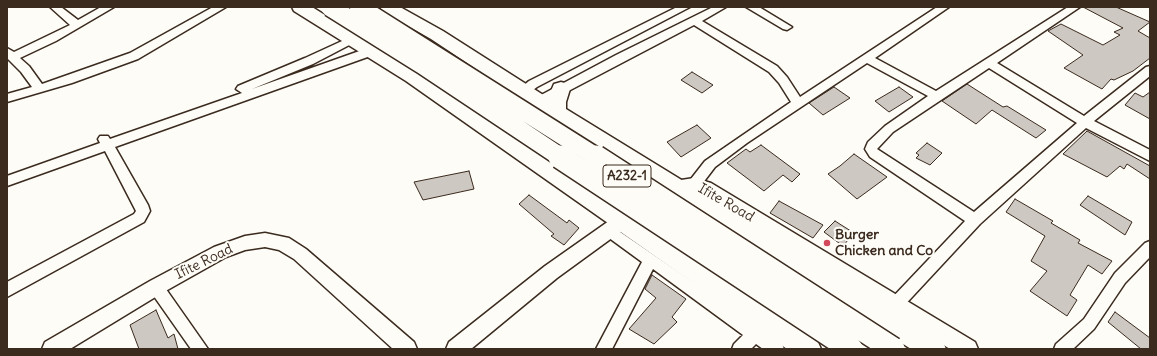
<!DOCTYPE html>
<html>
<head>
<meta charset="utf-8">
<style>
  body { margin:0 }
  #map { position:relative; width:1157px; height:356px; overflow:hidden; background:#fdfcf7; font-family:Delius,sans-serif }
  canvas { display:block }
  .frame { position:absolute; inset:0; border:8px solid #3b2a1e; pointer-events:none }
</style>
</head>
<body>
<div id="map">
<canvas width="1157" height="356"></canvas>
<div class="frame"></div>
</div>
<script>
const ctx = document.querySelector('canvas').getContext('2d');
ctx.lineJoin = 'round';
function fillPath(path, color) {
  ctx.fillStyle = color;
  ctx.fill(path, 'evenodd');
}
function shape(rows) {
  const path = new Path2D();
  for (const r of rows) {
    path.moveTo(r[0], r[1]);
    for (let i = 2; i < r.length; i += 2) path.lineTo(r[i], r[i + 1]);
  }
  return path;
}
function strokePath(path, color, width, dash) {
  ctx.strokeStyle = color;
  ctx.lineWidth = width;
  ctx.lineCap = dash ? 'butt' : 'round';
  ctx.setLineDash(dash || []);
  ctx.stroke(path);
}
function label(font, color, halo, rows, align = 'center') {
  ctx.font = font + ' Delius,sans-serif';
  ctx.lineWidth = 4;
  ctx.setLineDash([]);
  ctx.textBaseline = 'middle';
  ctx.strokeStyle = halo;
  ctx.fillStyle = color;
  for (const [text, x, y, turn = 0] of rows) {
    ctx.save();
    ctx.translate(x, y);
    ctx.rotate((+turn || 0) * Math.PI / 180);
    ctx.textAlign = isNaN(turn) ? turn : align;
    if (halo) ctx.strokeText(text, 0, 0);
    ctx.fillText(text, 0, 0);
    ctx.restore();
  }
}
const building = shape([
  [1083,7,1116,7,1150,22,1138,31,1150,38,1150,58,1133,71,1114,80,1111,79,1102,89,1064,68,1083,55,1048,31,1061,24,1103,45,1120,35,1114,32,1123,28,1083,7],
  [692,72,713,85,702,93,681,80,692,72],
  [967,84,1003,107,1007,106,1046,130,1036,138,992,110,976,124,942,101,967,84],
  [834,87,850,98,823,115,809,103,834,87],
  [899,87,913,97,889,112,875,101,899,87],
  [1150,92,1150,119,1125,105,1135,93,1143,97,1150,92],
  [697,125,711,138,681,157,667,142,697,125],
  [1087,131,1150,166,1150,179,1127,164,1124,169,1120,166,1107,177,1063,154,1087,131],
  [927,143,942,153,930,165,916,158,919,155,916,153,927,143],
  [761,145,800,174,792,182,783,175,764,191,727,163,746,149,750,152,761,145],
  [854,154,887,177,857,199,828,174,840,166,854,154],
  [469,171,474,189,423,200,414,182,469,171],
  [529,195,567,223,569,220,579,228,564,245,551,236,554,234,519,204,529,195],
  [1088,196,1132,222,1125,235,1080,205,1088,196],
  [1015,199,1053,221,1051,223,1080,240,1078,243,1112,261,1102,274,1088,265,1070,295,1077,300,1067,316,1030,291,1047,271,1031,261,1045,236,1006,212,1015,199],
  [779,201,823,225,813,238,770,213,779,201],
  [835,221,854,233,843,246,824,232,835,221],
  [652,275,686,299,672,317,677,322,654,344,629,329,656,298,645,289,652,275],
  [156,310,168,338,174,334,178,349,139,349,130,325,156,310],
  [1115,312,1150,338,1150,349,1141,349,1108,322,1115,312]
]);
fillPath(building, '#cdc8c2');
strokePath(building, '#3b2a1e', 1);
const minor = shape([
  [50,7,61,7,78,20,101,7,114,7,56,41,20,58,29,66,42,84,130,53,213,7,226,7,138,59,72,83,7,102,7,94,32,87,21,72,7,58,7,48,14,52,70,25,50,7],
  [677,7,690,7,537,87,520,100,512,100,510,97,529,81,677,7],
  [713,7,726,7,702,21,777,66,787,77,800,97,937,7,949,7,875,58,936,91,1068,7,1080,7,997,63,1084,116,1146,67,1150,66,1150,76,1094,121,1150,150,1150,161,1086,128,980,224,900,310,895,312,890,310,887,305,890,300,965,221,870,157,865,149,868,142,885,126,928,96,867,63,747,143,715,167,699,188,694,189,689,188,687,184,705,161,791,102,779,83,769,72,694,25,536,108,528,108,526,105,528,102,616,55,713,7],
  [989,68,1077,123,974,212,877,149,893,132,989,68],
  [746,7,759,7,792,27,787,30,783,29,746,7],
  [353,36,358,39,357,41,313,64,252,89,368,48,376,48,377,51,376,54,115,147,148,205,150,211,144,222,7,297,7,282,134,214,136,211,105,151,7,186,7,176,100,143,98,139,100,136,108,136,110,139,242,93,236,89,238,86,305,58,353,36],
  [610,225,754,324,760,322,765,324,768,329,766,333,782,344,784,349,763,349,756,344,751,349,732,349,734,344,743,335,653,269,612,349,596,349,642,262,605,235,603,231,605,227,610,225],
  [1150,241,1150,257,1125,283,1094,329,1073,349,1054,349,1056,344,1084,319,1115,273,1145,243,1150,241],
  [156,280,161,282,208,349,191,349,151,292,149,287,151,282,156,280]
]);
const tertiary = shape([
  [694,178,711,183,975,342,978,349,950,349,699,193,694,190,668,194,662,193,660,188,662,183,668,182,694,178],
  [632,207,638,209,640,214,638,219,557,278,471,349,446,349,449,342,545,266,626,209,632,207],
  [265,233,289,238,306,249,414,342,417,349,393,349,294,259,279,250,265,247,245,250,226,257,162,293,70,349,42,349,45,342,150,281,214,247,245,236,265,233]
]);
const trunk = shape([
  [292,7,312,7,418,73,817,340,821,349,787,349,406,81,294,11,292,7],
  [380,7,400,7,443,31,548,98,554,84,561,82,568,84,570,89,566,102,566,109,942,340,946,349,911,349,550,118,431,39,382,11,380,7]
]);
strokePath(minor, '#3b2a1e', 3);
strokePath(tertiary, '#3b2a1e', 3);
strokePath(trunk, '#3b2a1e', 3);
fillPath(minor, '#fdfcf7');
fillPath(tertiary, '#fdfcf7');
fillPath(trunk, '#fdfcf7');
const trunkBridgeFar1 = shape([
  [330,7,421,64,562,158],
  [359,7,598,158]
]);
const trunkBridge = shape([
  [560,157,851,349],
  [596,157,893,349]
]);
strokePath(trunkBridgeFar1, '#3b2a1e', 21, []);
strokePath(trunkBridge, '#3b2a1e', 26, []);
strokePath(trunkBridgeFar1, '#fdfcf7', 18);
strokePath(trunkBridge, '#fdfcf7', 23);
for (const [x, y, r, color] of [
  [827,243,4,"#d1495b"]
]) {
  const dot = new Path2D();
  dot.arc(x, y, r, 0, 2 * Math.PI);
  ctx.fillStyle = color;
  ctx.fill(dot);
  strokePath(dot, '#fdfcf7', 1.5);
}
for (const [x, y, w] of [
  [627,176,48]
]) {
  const box = new Path2D();
  box.roundRect(x - w / 2, y - 11, w, 22, 3);
  ctx.fillStyle = '#fdfcf7';
  ctx.fill(box);
  strokePath(box, '#3b2a1e', 1);
}
label('bold 13px', '#3b2a1e', null, [
  ["A232-1",627,176]
]);
label('14px', '#3b2a1e', '#fdfcf7', [
  ["Ifite Road",726,203,30],
  ["Ifite Road",204,262,-26]
]);
label('bold 14px', '#3b2a1e', '#fdfcf7', [
  ["Burger",835,235],
  ["Chicken and Co",835,251]
], 'left');
</script>
</body>
</html>
